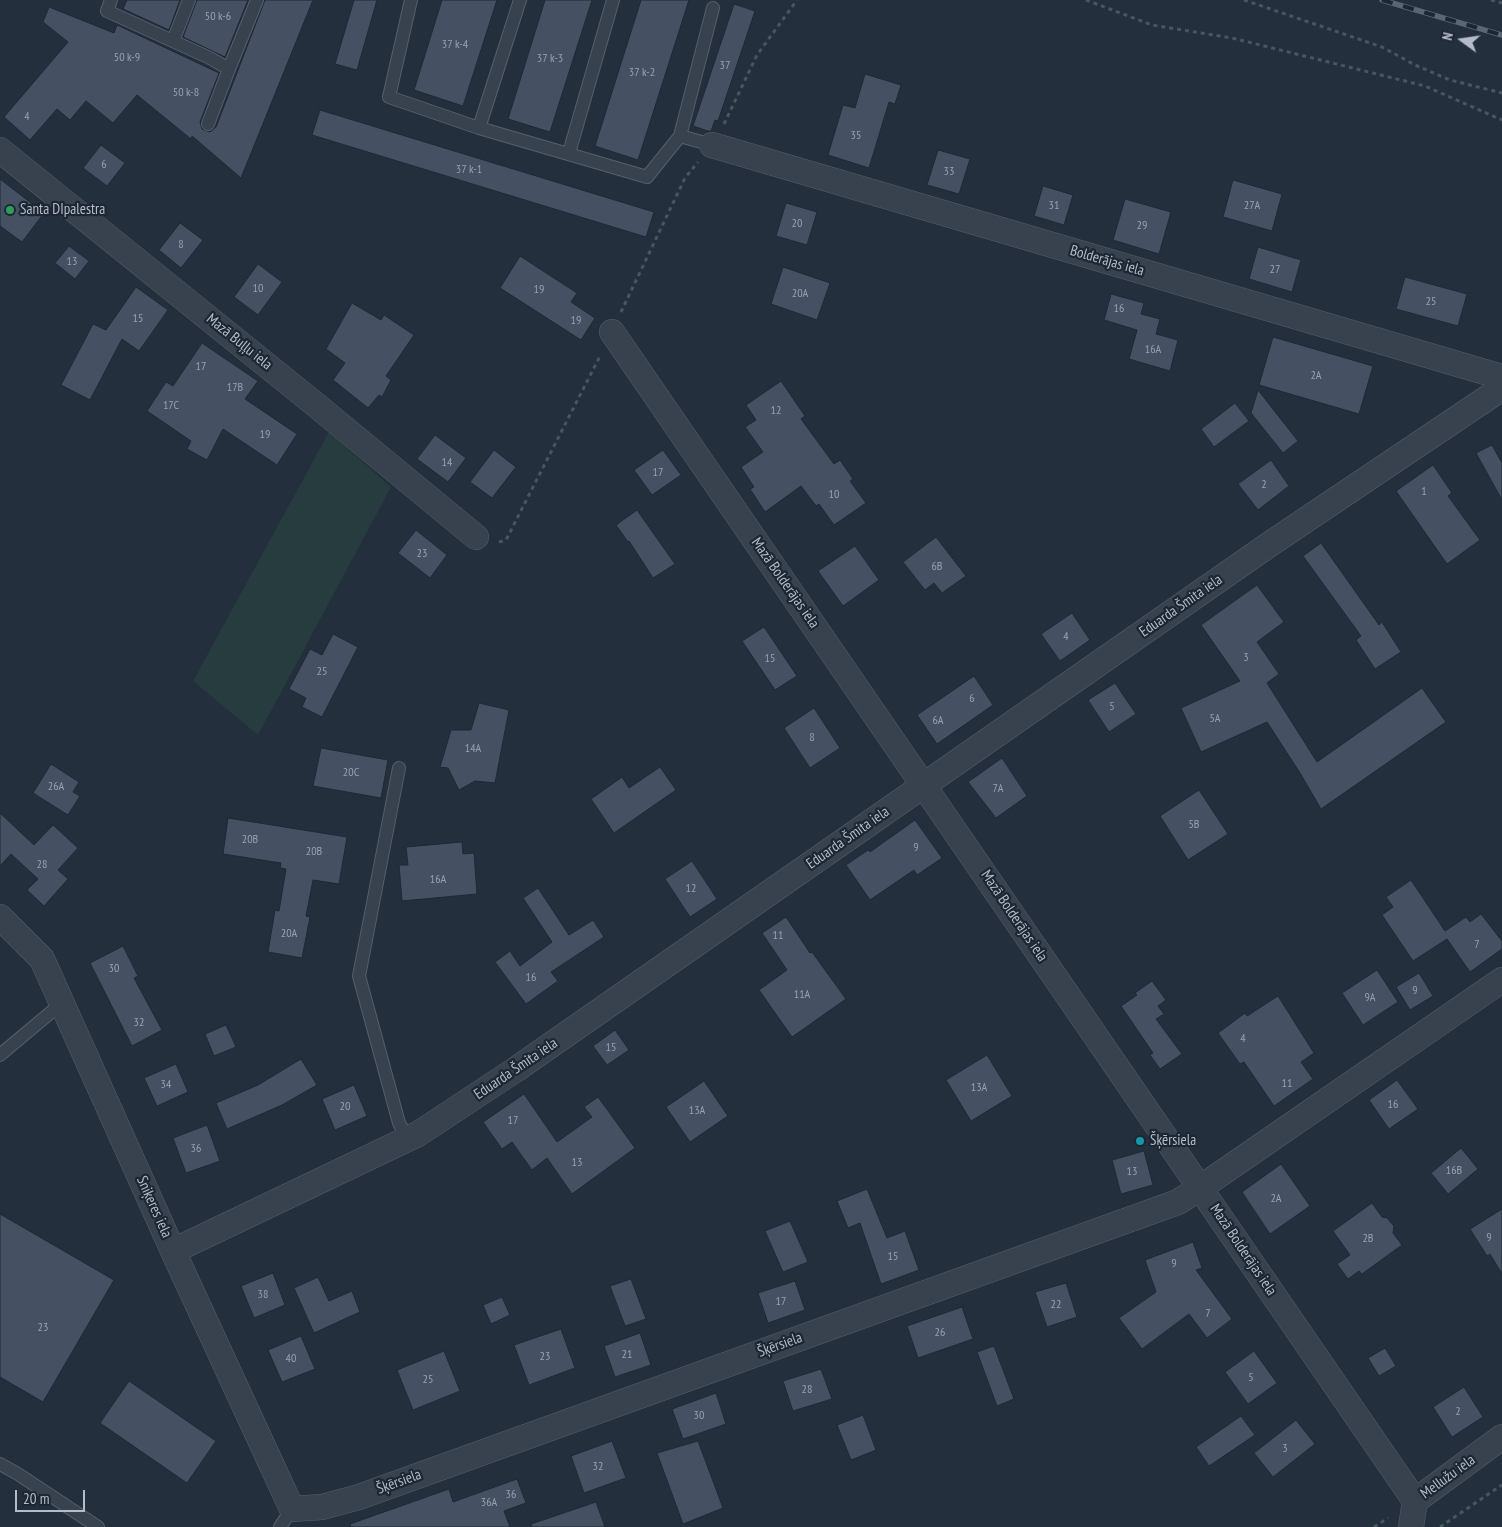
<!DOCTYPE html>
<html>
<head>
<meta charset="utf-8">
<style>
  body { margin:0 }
  #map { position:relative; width:1502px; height:1527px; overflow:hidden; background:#242f3e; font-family:"PT Sans Narrow",sans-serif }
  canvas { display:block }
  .north { position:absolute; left:1437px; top:15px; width:50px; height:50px; -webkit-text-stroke:4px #1d2633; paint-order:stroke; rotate:284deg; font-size:14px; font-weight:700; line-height:20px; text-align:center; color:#b4bcc9 }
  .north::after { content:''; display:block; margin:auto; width:18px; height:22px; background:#b4bcc9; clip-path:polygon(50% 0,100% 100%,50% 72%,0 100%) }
  .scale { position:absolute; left:15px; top:1490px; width:70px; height:22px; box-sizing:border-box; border:2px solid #b4bcc9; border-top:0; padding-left:6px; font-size:15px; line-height:18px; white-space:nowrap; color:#b4bcc9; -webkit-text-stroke:4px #1d2633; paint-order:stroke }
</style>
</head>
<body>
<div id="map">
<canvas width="1502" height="1527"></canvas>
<div class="north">N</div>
<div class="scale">20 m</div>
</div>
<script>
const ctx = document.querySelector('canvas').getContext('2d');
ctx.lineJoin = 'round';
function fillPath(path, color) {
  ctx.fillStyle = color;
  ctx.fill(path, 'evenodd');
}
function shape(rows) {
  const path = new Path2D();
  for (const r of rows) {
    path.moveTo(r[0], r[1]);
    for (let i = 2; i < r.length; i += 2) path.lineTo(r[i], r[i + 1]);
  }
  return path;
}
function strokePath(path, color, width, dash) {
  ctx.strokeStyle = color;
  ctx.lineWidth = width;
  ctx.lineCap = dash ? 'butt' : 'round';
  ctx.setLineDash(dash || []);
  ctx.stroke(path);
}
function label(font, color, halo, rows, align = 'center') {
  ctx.font = font + ' "PT Sans Narrow",sans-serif';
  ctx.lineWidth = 4.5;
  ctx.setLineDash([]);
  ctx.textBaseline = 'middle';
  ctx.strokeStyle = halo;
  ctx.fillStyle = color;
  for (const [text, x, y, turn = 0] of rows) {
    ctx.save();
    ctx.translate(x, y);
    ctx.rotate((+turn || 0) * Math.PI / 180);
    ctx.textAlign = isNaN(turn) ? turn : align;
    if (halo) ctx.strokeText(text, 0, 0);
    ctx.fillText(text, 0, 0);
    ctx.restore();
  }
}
fillPath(shape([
  [329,432,391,487,258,735,193,681]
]), '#263c3f');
const building = shape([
  [127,0,180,0,169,30,123,9,127,0],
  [197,0,248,0,225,57,183,37,197,0],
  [265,0,313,0,241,178,192,136,191,139,137,95,113,123,86,101,70,120,57,109,30,140,4,117,68,42,43,22,49,7,114,33,117,25,219,73,200,122,202,129,210,132,216,127,265,0],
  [354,0,377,0,357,70,335,64,354,0],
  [442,0,497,0,463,106,414,90,442,0],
  [545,0,592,0,550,132,508,119,545,0],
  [641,0,689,0,638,160,595,146,641,0],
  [734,4,755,11,718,121,715,120,711,131,708,131,693,126,734,4],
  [865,74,901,85,895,104,889,102,869,168,828,155,843,105,855,108,865,74],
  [320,110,654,212,646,237,312,135,320,110],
  [101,145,125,163,107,186,83,168,101,145],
  [938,150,970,159,959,194,927,185,938,150],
  [0,179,44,213,22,242,0,226,0,179],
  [1233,180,1282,194,1272,231,1223,217,1233,180],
  [1043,186,1073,195,1064,225,1034,216,1043,186],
  [1125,199,1171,212,1159,254,1113,240,1125,199],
  [786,203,817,212,807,245,776,236,786,203],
  [180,223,203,240,181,268,159,250,180,223],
  [69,246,89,261,75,279,55,263,69,246],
  [1258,247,1301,260,1292,292,1249,279,1258,247],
  [520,256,577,293,571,302,595,318,581,340,500,288,520,256],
  [258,264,282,282,258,315,234,297,258,264],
  [783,267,830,283,817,320,771,304,783,267],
  [1405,277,1467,294,1458,326,1396,309,1405,277],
  [136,287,168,310,139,351,122,339,90,400,61,385,93,324,106,330,136,287],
  [1111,294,1144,303,1141,314,1160,319,1156,334,1178,340,1170,371,1129,359,1137,330,1104,320,1111,294],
  [352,303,381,320,384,315,414,335,386,376,391,380,382,397,379,395,368,408,333,380,345,363,326,349,352,303],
  [1273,337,1373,366,1359,414,1259,385,1273,337],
  [202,343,258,381,245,399,297,434,277,465,223,429,207,460,187,449,191,441,147,411,166,382,173,386,202,343],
  [781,381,805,416,801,419,834,464,840,460,853,479,850,481,866,503,834,525,819,504,816,506,801,486,765,512,750,489,754,487,741,467,763,452,745,427,756,420,746,405,781,381],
  [1258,390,1298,441,1283,453,1251,413,1258,390],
  [1235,403,1249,421,1214,447,1201,429,1235,403],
  [435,435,466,458,448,482,417,459,435,435],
  [1492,445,1502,463,1502,500,1476,453,1492,445],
  [494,450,516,467,492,498,470,482,494,450],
  [663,450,681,475,652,495,634,470,663,450],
  [1271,460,1289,486,1258,510,1238,484,1271,460],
  [1433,465,1452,493,1448,496,1480,540,1447,564,1396,491,1433,465],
  [637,510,675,564,653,578,629,541,628,542,616,525,637,510],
  [416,530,447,555,430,578,398,553,416,530],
  [936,537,966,576,942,593,934,583,925,590,903,562,936,537],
  [1321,543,1379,625,1382,622,1401,652,1375,669,1356,640,1361,636,1303,556,1321,543],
  [855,546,879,580,843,606,818,571,855,546],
  [1257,585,1284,622,1257,642,1279,674,1267,683,1317,762,1422,688,1446,722,1321,809,1300,773,1267,722,1201,752,1181,708,1240,681,1201,625,1257,585],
  [1072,613,1090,640,1060,661,1041,634,1072,613],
  [764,627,797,676,775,690,742,641,764,627],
  [333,634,358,647,322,717,302,707,306,698,289,689,310,649,322,655,333,634],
  [974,676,993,705,937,744,917,715,974,676],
  [1115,683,1136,714,1109,732,1088,700,1115,683],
  [479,703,509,710,495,783,475,781,459,790,448,768,440,767,451,730,471,730,479,703],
  [814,708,840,748,810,768,784,728,814,708],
  [321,748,388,760,381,798,313,786,321,748],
  [1002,758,1027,796,996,818,968,782,1002,758],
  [51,764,79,782,73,792,80,796,68,815,33,793,51,764],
  [660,767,676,790,614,833,591,799,622,777,629,788,660,767],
  [1199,790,1228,834,1188,860,1160,816,1199,790],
  [0,813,34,845,53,825,78,848,58,870,68,879,44,906,27,890,38,879,11,854,0,866,0,813],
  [228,818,347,837,339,884,313,880,306,916,310,917,302,958,268,952,275,910,279,911,286,869,280,868,281,863,223,854,228,818],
  [915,820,942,858,917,875,914,870,870,900,846,865,868,850,870,852,915,820],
  [462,842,463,854,474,853,477,894,402,901,399,865,408,865,406,847,462,842],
  [692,861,717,899,690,917,665,879,692,861],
  [1411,880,1445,931,1466,917,1470,922,1481,914,1502,941,1502,949,1470,972,1447,939,1413,961,1382,915,1393,907,1386,897,1411,880],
  [538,888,569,935,593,920,604,937,551,972,558,981,526,1004,495,962,510,951,520,966,552,942,523,898,538,888],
  [786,917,810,953,812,952,846,999,792,1037,759,990,787,970,762,933,786,917],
  [123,946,138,976,134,978,162,1030,132,1046,90,963,123,946],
  [1377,970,1398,1002,1363,1025,1342,993,1377,970],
  [1419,973,1433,996,1410,1010,1396,987,1419,973],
  [1152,981,1166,1000,1158,1006,1164,1014,1156,1019,1182,1054,1160,1069,1150,1055,1153,1053,1121,1006,1137,995,1135,993,1152,981],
  [1278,996,1314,1053,1301,1062,1313,1079,1274,1106,1244,1062,1240,1064,1218,1033,1245,1013,1247,1016,1278,996],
  [226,1025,236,1047,214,1056,205,1034,226,1025],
  [615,1030,629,1050,607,1065,593,1046,615,1030],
  [987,1055,1012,1096,971,1121,946,1080,987,1055],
  [301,1059,317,1085,282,1105,227,1129,216,1103,258,1085,301,1059],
  [176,1064,188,1092,157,1106,144,1078,176,1064],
  [1397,1080,1418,1109,1389,1129,1369,1100,1397,1080],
  [704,1081,728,1116,690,1142,666,1107,704,1081],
  [354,1085,367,1116,335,1130,322,1099,354,1085],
  [524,1094,557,1142,592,1117,584,1107,598,1097,635,1148,572,1194,547,1158,532,1170,512,1142,502,1149,483,1122,524,1094],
  [207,1125,220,1161,186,1173,173,1138,207,1125],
  [1461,1148,1478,1169,1448,1194,1431,1173,1461,1148],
  [1144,1151,1153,1185,1121,1194,1112,1160,1144,1151],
  [1281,1164,1310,1206,1270,1234,1242,1192,1281,1164],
  [867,1189,887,1238,905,1231,919,1270,881,1284,860,1223,848,1228,837,1201,867,1189],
  [1372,1203,1382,1217,1387,1218,1394,1226,1393,1233,1402,1245,1362,1274,1359,1271,1348,1279,1337,1264,1350,1255,1333,1231,1372,1203],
  [1502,1209,1502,1274,1490,1254,1487,1256,1470,1229,1502,1209],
  [0,1214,114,1280,43,1402,0,1377,0,1214],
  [790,1221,808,1262,783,1272,765,1231,790,1221],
  [1193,1242,1202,1268,1196,1270,1232,1319,1207,1338,1189,1314,1142,1349,1119,1318,1156,1292,1145,1260,1193,1242],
  [273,1273,285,1305,254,1318,241,1286,273,1273],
  [318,1277,329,1301,352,1291,360,1312,314,1333,294,1288,318,1277],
  [631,1279,646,1319,625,1326,610,1286,631,1279],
  [795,1281,805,1310,768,1323,758,1293,795,1281],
  [1066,1283,1077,1317,1047,1327,1035,1292,1066,1283],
  [502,1297,510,1315,491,1324,483,1305,502,1297],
  [962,1307,973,1339,918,1358,907,1326,962,1307],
  [561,1329,575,1368,529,1385,514,1345,561,1329],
  [640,1333,651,1365,615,1377,604,1346,640,1333],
  [301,1336,315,1369,282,1382,268,1350,301,1336],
  [994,1346,1014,1399,997,1406,977,1352,994,1346],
  [1385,1348,1396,1366,1379,1376,1368,1358,1385,1348],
  [444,1351,460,1391,413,1410,397,1370,444,1351],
  [1254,1351,1277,1383,1248,1404,1225,1372,1254,1351],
  [821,1369,832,1399,793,1411,783,1381,821,1369],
  [129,1381,216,1441,187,1483,100,1423,129,1381],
  [1464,1387,1483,1417,1452,1437,1433,1407,1464,1387],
  [716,1393,726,1424,683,1439,672,1409,716,1393],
  [863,1415,876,1450,851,1460,837,1425,863,1415],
  [1241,1416,1255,1435,1209,1466,1196,1447,1241,1416],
  [1296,1420,1315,1444,1273,1477,1254,1453,1296,1420],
  [612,1441,626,1478,584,1493,571,1456,612,1441],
  [698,1441,723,1508,683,1524,657,1453,698,1441],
  [517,1479,526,1503,504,1511,510,1527,351,1527,350,1524,449,1489,453,1502,517,1479],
  [596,1502,605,1527,532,1527,531,1524,596,1502]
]);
fillPath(building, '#455162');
strokePath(building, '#1f2835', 1);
const service = shape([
  [111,0,107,11,210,58,229,69,208,124],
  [411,0,389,97,479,128,647,177,680,136,712,145],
  [173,41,189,0],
  [229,69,257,0],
  [479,128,520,0],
  [680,136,713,8],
  [569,153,613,0],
  [399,768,359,976,399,1123,408,1139],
  [0,1055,62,1003],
  [0,1464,18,1474,98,1527],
  [280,1527,292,1509]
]);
const minor = shape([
  [712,145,1502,377],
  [0,150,316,405,476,537],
  [612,332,1415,1501],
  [0,917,42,959,173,1251,292,1509,322,1507,359,1497,1178,1202,1200,1188,1502,980],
  [173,1251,418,1134,515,1070,1270,544,1502,388],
  [1411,1527,1415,1501,1502,1437]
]);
strokePath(service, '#565f6c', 14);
strokePath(minor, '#565f6c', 26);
strokePath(shape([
  [1086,0,1152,25,1232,38,1425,86,1502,120],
  [1244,0,1382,47,1415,65,1450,80,1502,93],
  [1491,0,1502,3],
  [724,124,757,55,797,0],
  [621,312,685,178,698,162],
  [499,542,506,540,600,356],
  [1374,1527,1388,1518],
  [1440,1527,1502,1485]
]), '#44595c', 3, [4, 4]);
strokePath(service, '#38414e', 12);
strokePath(minor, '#38414e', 25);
const rail = shape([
  [1382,0,1502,35]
]);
strokePath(rail, '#5a6575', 5.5);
strokePath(rail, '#1d2633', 4, [11]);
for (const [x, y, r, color] of [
  [10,210,5,"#2e9e5b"],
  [1140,1141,5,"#0f9aa8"]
]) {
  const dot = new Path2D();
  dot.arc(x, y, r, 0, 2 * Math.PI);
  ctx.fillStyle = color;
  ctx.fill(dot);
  strokePath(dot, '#1d2633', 2);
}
label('12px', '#98a1af', null, [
  ["50 k-6",218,17],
  ["37 k-4",455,45],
  ["50 k-9",127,58],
  ["37 k-3",550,59],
  ["37",725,66],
  ["37 k-2",642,73],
  ["50 k-8",186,93],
  ["4",27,117],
  ["35",856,136],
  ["6",104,165],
  ["37 k-1",469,170],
  ["33",949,172],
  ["31",1054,206],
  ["27A",1252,206],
  ["20",797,224],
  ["29",1142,226],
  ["8",181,245],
  ["13",72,262],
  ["27",1275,270],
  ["10",258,289],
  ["19",539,290],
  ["20A",800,294],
  ["25",1431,302],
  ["16",1119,309],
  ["15",138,319],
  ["19",576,321],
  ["16A",1153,350],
  ["17",201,367],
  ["2A",1316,376],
  ["17B",235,388],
  ["17C",171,406],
  ["12",776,411],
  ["19",265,435],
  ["14",447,463],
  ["17",658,473],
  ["2",1264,485],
  ["1",1424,492],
  ["10",834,495],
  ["23",422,554],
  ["6B",937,567],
  ["4",1066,637],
  ["3",1246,658],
  ["15",770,659],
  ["25",322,672],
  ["6",972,699],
  ["5",1112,707],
  ["5A",1215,719],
  ["6A",938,721],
  ["8",812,738],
  ["14A",473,749],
  ["20C",351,773],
  ["26A",56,787],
  ["7A",998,789],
  ["5B",1194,825],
  ["20B",250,840],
  ["9",916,848],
  ["20B",314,852],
  ["28",42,865],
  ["16A",438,880],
  ["12",691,889],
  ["20A",289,934],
  ["11",778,936],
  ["7",1477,945],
  ["30",114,969],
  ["16",531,978],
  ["9",1415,991],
  ["11A",802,995],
  ["9A",1370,998],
  ["32",139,1023],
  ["4",1243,1039],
  ["15",611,1048],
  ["11",1287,1084],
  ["34",166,1085],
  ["13A",979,1088],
  ["16",1393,1105],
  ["20",345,1107],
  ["13A",697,1111],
  ["17",513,1121],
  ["36",196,1149],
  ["13",577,1163],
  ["16B",1454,1171],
  ["13",1132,1172],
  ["2A",1276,1199],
  ["9",1489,1238],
  ["2B",1368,1239],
  ["15",893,1257],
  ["9",1174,1264],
  ["38",263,1295],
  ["17",781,1302],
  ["22",1056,1305],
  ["7",1208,1314],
  ["23",43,1328],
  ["26",940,1333],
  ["21",627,1355],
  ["23",545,1357],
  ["40",291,1359],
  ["5",1251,1378],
  ["25",428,1380],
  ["28",807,1390],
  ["2",1458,1412],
  ["30",699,1416],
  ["3",1285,1449],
  ["32",598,1467],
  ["36",511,1495],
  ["36A",489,1503]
]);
label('15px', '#b4bcc9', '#1d2633', [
  ["Santa DIpalestra",20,210],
  ["Šķērsiela",1150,1141]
], 'left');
label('15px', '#b4bcc9', '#1d2633', [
  ["Bolderājas iela",1107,261,16],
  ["Mazā Buļļu iela",239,342,39],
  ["Mazā Bolderājas iela",785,583,55],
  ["Eduarda Šmita iela",1181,606,-35],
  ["Eduarda Šmita iela",848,838,-35],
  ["Mazā Bolderājas iela",1014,916,56],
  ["Eduarda Šmita iela",516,1069,-34],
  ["Sniķeres iela",154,1207,66],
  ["Mazā Bolderājas iela",1243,1250,56],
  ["Šķērsiela",780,1345,-20],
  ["Mellužu iela",1448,1477,-36],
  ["Šķērsiela",399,1482,-20]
]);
</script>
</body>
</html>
